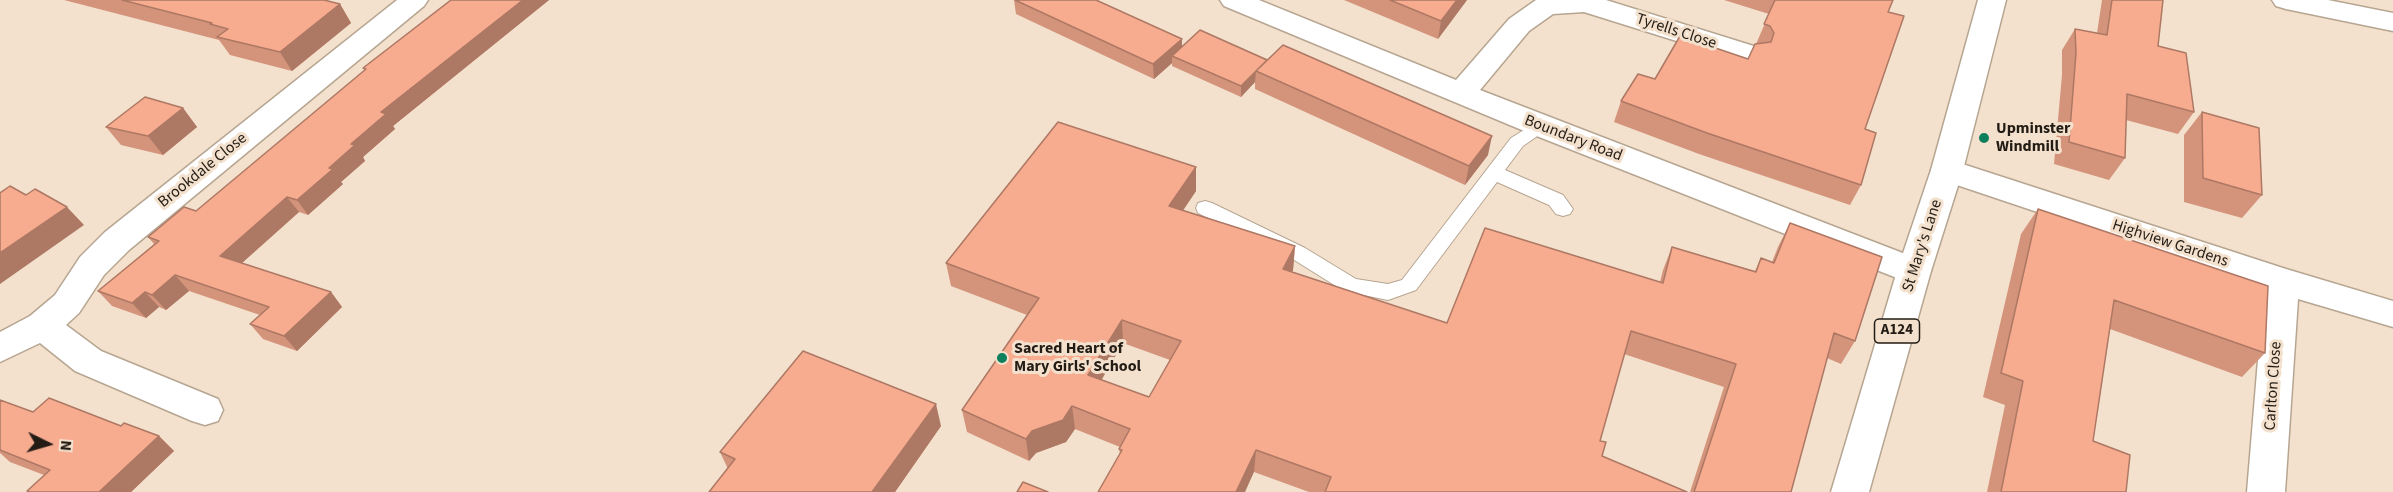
<!DOCTYPE html>
<html>
<head>
<meta charset="utf-8">
<style>
  body { margin:0 }
  #map { position:relative; width:2393px; height:492px; overflow:hidden; background:#f3e1cd; font-family:"Source Sans 3",sans-serif }
  canvas { display:block }
  .north { position:absolute; left:18px; top:414px; width:60px; height:60px; -webkit-text-stroke:4px #f3e1cd; paint-order:stroke; rotate:95deg; font-size:16px; font-weight:700; line-height:24px; text-align:center; color:#231c15 }
  .north::after { content:''; display:block; margin:auto; width:21px; height:27px; background:#231c15; clip-path:polygon(50% 0,100% 100%,50% 72%,0 100%) }
</style>
</head>
<body>
<div id="map">
<canvas width="2393" height="492"></canvas>
<div class="north">N</div>
</div>
<script>
const ctx = document.querySelector('canvas').getContext('2d');
ctx.lineJoin = 'round';
function shape(rows) {
  const path = new Path2D();
  for (const r of rows) {
    path.moveTo(r[0], r[1]);
    for (let i = 2; i < r.length; i += 2) path.lineTo(r[i], r[i + 1]);
  }
  return path;
}
function strokePath(path, color, width, dash) {
  ctx.strokeStyle = color;
  ctx.lineWidth = width;
  ctx.lineCap = dash ? 'butt' : 'round';
  ctx.setLineDash(dash || []);
  ctx.stroke(path);
}
function fillPath(path, color) {
  ctx.fillStyle = color;
  ctx.fill(path, 'evenodd');
}
function label(font, color, halo, rows, align = 'center') {
  ctx.font = font + ' "Source Sans 3",sans-serif';
  ctx.lineWidth = 6;
  ctx.setLineDash([]);
  ctx.textBaseline = 'middle';
  ctx.strokeStyle = halo;
  ctx.fillStyle = color;
  for (const [text, x, y, turn = 0] of rows) {
    ctx.save();
    ctx.translate(x, y);
    ctx.rotate((+turn || 0) * Math.PI / 180);
    ctx.textAlign = isNaN(turn) ? turn : align;
    if (halo) ctx.strokeText(text, 0, 0);
    ctx.fillText(text, 0, 0);
    ctx.restore();
  }
}
const service = shape([
  [1540,120,1546,122,1549,126,1546,130,1523,146,1505,170,1563,195,1573,209,1570,214,1563,216,1556,214,1549,205,1497,182,1416,290,1388,300,1344,291,1291,258,1198,213,1196,208,1198,203,1205,201,1212,203,1305,248,1356,279,1388,284,1402,280,1511,138,1540,120]
]);
const minor = shape([
  [397,0,428,0,424,6,129,250,104,275,79,313,66,325,101,351,218,399,223,410,218,421,205,425,192,421,75,371,40,343,0,362,0,332,30,316,55,295,80,257,105,232,397,0],
  [1220,0,1259,0,1456,80,1509,19,1536,0,1606,0,1760,48,1764,55,1760,62,1750,64,1584,12,1553,14,1529,31,1480,90,1926,262,1931,271,1926,280,1914,284,1902,280,1529,133,1224,6,1220,0],
  [2272,0,2328,0,2393,13,2393,31,2286,9,2276,6,2272,0],
  [1947,159,2286,269,2393,301,2393,327,2298,299,2285,492,2247,492,2264,288,1936,178,1931,170,1936,162,1947,159]
]);
const primary = shape([
  [1978,0,2006,0,1963,170,1931,271,1869,492,1831,492,1897,271,1931,170,1978,0]
]);
strokePath(service, '#b6a591', 2);
strokePath(minor, '#b6a591', 3);
strokePath(primary, '#b6a591', 3);
fillPath(service, '#fff');
fillPath(minor, '#fff');
fillPath(primary, '#fff');
fillPath(shape([
  [64,0,324,0,340,4,351,23,292,71,230,55,219,40],
  [451,0,549,0,393,126,395,129,363,157,365,161,341,182,343,184,308,215,299,212,242,263,331,292,342,307,297,351,263,339,250,324,260,315,189,291,166,310,159,307,146,318,112,306,98,291,154,244,148,237,196,211,365,71,363,68],
  [1014,0,1096,0,1182,46,1200,30,1488,155,1465,185,1255,89,1255,82,1241,97,1172,66,1172,63,1154,79,1016,14],
  [1344,0,1467,0,1438,39],
  [1724,0,1893,0,1888,12,1865,129,1861,185,1850,205,1699,154,1614,122,1621,101,1655,79,1748,59,1756,44,1769,14],
  [2102,0,2163,0,2158,46,2194,112,2178,134,2126,120,2125,158,2109,180,2054,164,2062,75,2062,50,2075,29,2097,33],
  [183,108,197,127,163,155,121,145,106,127],
  [2202,112,2262,195,2242,218,2184,202,2184,135],
  [1196,167,1196,191,1183,210,1295,246,1293,270,1292,272,1447,323,1660,282,1663,270,1672,247,1755,271,1761,258,1772,262,1778,247,1790,223,1855,341,1841,364,1827,358,1791,492,1690,492,1724,387,1624,354,1600,441,1602,456,1687,492,1309,492,1254,472,1120,454,1119,449,1120,447,1075,429,1066,442,1036,453,1029,461,967,432,962,410,1027,315,951,286,946,263],
  [1123,343,1170,360,1149,397,1101,380],
  [2038,209,2265,353,2242,377,2110,329,2093,441,2126,492,1987,492,2005,405,1983,397,2021,234],
  [0,400,33,412,121,426,159,436,174,451,131,492,29,492,27,491,44,475,10,462,0,453],
  [941,426,895,492,709,492,728,469,720,452]
]), '#d4937b');
fillPath(shape([
  [523,0,549,0,393,126,395,129,363,157,365,161,341,182,343,184,308,215,297,200,329,168,381,112],
  [1457,0,1467,0,1438,39,1441,21],
  [340,4,351,23,292,71,280,52],
  [1182,39,1182,54,1172,56,1172,63,1154,79,1153,64],
  [1256,72,1255,82,1241,97,1241,86],
  [183,108,197,127,163,155,148,136],
  [1492,136,1488,155,1465,185,1469,166],
  [1196,167,1196,191,1170,230,1169,206],
  [287,197,299,212,233,271,220,256],
  [67,207,84,225,0,284,0,253],
  [1295,246,1293,270,1281,292,1283,269],
  [175,275,189,291,166,310,152,295],
  [145,292,159,307,146,318,132,303],
  [331,292,342,307,297,351,284,336],
  [1122,320,1123,343,1091,398,1088,375],
  [936,404,941,426,895,492,872,492],
  [1072,406,1075,429,1066,442,1036,453,1029,461,1026,439,1032,431],
  [159,436,174,451,131,492,99,492],
  [1256,450,1254,472,1245,492,1236,492]
]), '#ad7864');
const building = shape([
  [122,0,324,0,340,4,280,52,217,37,228,29,210,24,212,23,122,0],
  [451,0,523,0,381,112,386,114,351,144,355,145,329,168,333,169,297,200,287,197,220,256,331,292,284,336,250,324,269,307,175,275,152,295,145,292,132,303,98,291,159,241,148,237,184,207,196,211,366,69,363,68,451,0],
  [1015,0,1096,0,1182,39,1153,64,1015,0],
  [1390,0,1457,0,1441,21,1390,0],
  [1775,0,1893,0,1888,12,1904,16,1865,129,1876,133,1861,185,1707,133,1621,101,1638,74,1655,79,1680,36,1748,59,1755,44,1771,42,1774,33,1770,26,1764,24,1775,0],
  [2112,0,2163,0,2158,46,2186,53,2194,112,2127,94,2125,158,2069,142,2076,53,2075,29,2107,35,2112,0],
  [1200,30,1267,60,1241,86,1172,56,1200,30],
  [1283,45,1492,136,1469,166,1256,71,1283,45],
  [145,97,183,108,148,136,106,127,145,97],
  [2202,112,2259,128,2262,195,2203,178,2202,112],
  [1058,122,1196,167,1169,206,1295,246,1283,269,1447,323,1485,228,1663,283,1672,247,1756,272,1761,258,1774,263,1790,223,1882,257,1855,341,1834,333,1791,492,1694,492,1736,364,1631,331,1600,441,1606,442,1602,456,1687,492,1325,492,1331,477,1256,450,1236,492,1098,492,1122,450,1119,449,1130,429,1072,406,1063,420,1032,431,1026,439,962,410,1039,298,946,263,1058,122],
  [1122,320,1181,341,1149,397,1088,375,1122,320],
  [10,186,26,195,35,189,67,207,0,253,0,193,10,186],
  [2038,209,2268,286,2265,353,2114,300,2093,441,2130,455,2126,492,2001,492,2023,381,2001,373,2038,209],
  [803,351,936,404,872,492,709,492,735,459,720,452,803,351],
  [49,398,121,426,124,423,159,436,99,492,30,492,27,491,50,470,0,450,0,400,33,412,49,398],
  [1023,482,1048,492,1017,492,1023,482]
]);
fillPath(building, '#f7ab8f');
strokePath(building, '#ad7864', 1.5);
for (const [x, y, r, color] of [
  [1984,138,6,"#0e7f5d"],
  [1002,358,6,"#0e7f5d"]
]) {
  const dot = new Path2D();
  dot.arc(x, y, r, 0, 2 * Math.PI);
  ctx.fillStyle = color;
  ctx.fill(dot);
  strokePath(dot, '#f3e1cd', 2);
}
for (const [x, y, w] of [
  [1897,331,45]
]) {
  const box = new Path2D();
  box.roundRect(x - w / 2, y - 12, w, 24, 4.5);
  ctx.fillStyle = '#f3e1cd';
  ctx.fill(box);
  strokePath(box, '#231c15', 1.5);
}
label('bold 15px', '#231c15', null, [
  ["A124",1897,331]
]);
label('16px', '#231c15', '#f3e1cd', [
  ["Tyrells Close",1676,32,18],
  ["Boundary Road",1573,139,21],
  ["Brookdale Close",203,171,-39],
  ["Highview Gardens",2170,244,18],
  ["St Mary's Lane",1923,246,-72],
  ["Carlton Close",2274,386,-86]
]);
label('bold 16px', '#231c15', '#f3e1cd', [
  ["Upminster",1996,129],
  ["Windmill",1996,147],
  ["Sacred Heart of",1014,349],
  ["Mary Girls' School",1014,367]
], 'left');
</script>
</body>
</html>
